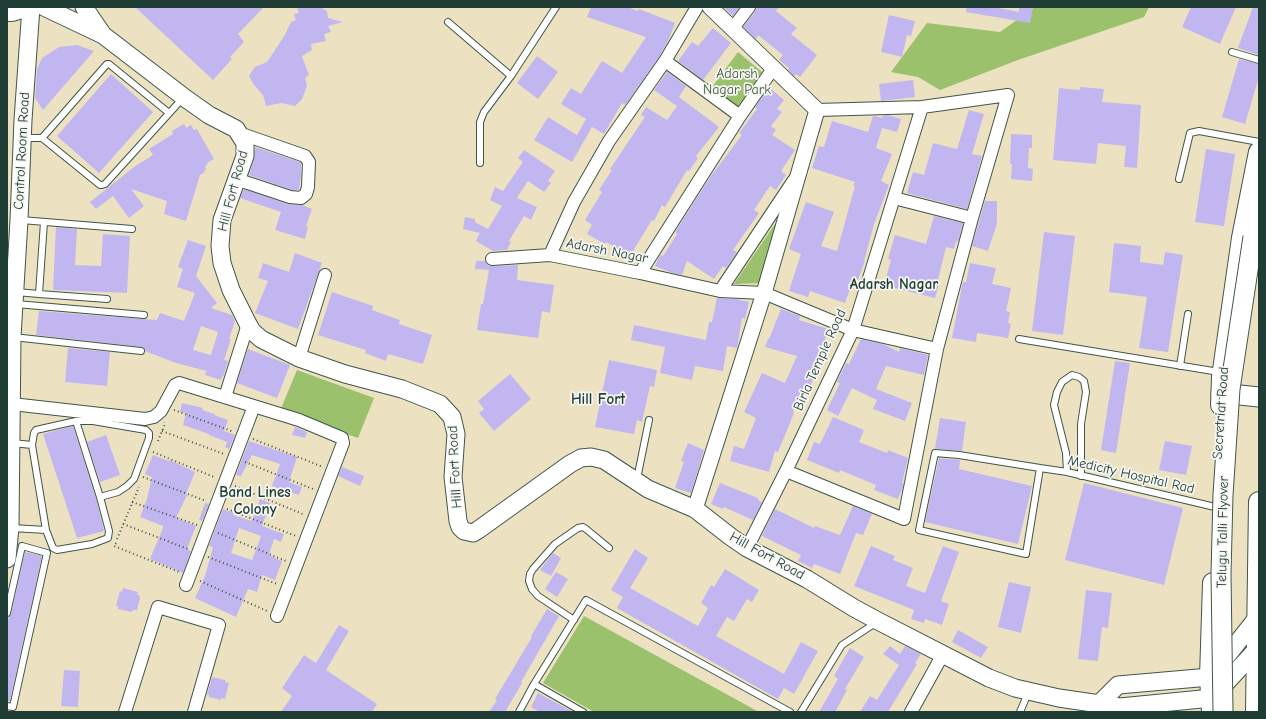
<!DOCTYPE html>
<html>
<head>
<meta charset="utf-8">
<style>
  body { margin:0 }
  #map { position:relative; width:1266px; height:719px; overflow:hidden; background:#ece2c2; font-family:"Comic Neue",sans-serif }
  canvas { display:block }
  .frame { position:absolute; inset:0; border:8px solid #1f3d34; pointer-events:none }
</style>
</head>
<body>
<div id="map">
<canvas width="1266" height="719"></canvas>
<div class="frame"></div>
</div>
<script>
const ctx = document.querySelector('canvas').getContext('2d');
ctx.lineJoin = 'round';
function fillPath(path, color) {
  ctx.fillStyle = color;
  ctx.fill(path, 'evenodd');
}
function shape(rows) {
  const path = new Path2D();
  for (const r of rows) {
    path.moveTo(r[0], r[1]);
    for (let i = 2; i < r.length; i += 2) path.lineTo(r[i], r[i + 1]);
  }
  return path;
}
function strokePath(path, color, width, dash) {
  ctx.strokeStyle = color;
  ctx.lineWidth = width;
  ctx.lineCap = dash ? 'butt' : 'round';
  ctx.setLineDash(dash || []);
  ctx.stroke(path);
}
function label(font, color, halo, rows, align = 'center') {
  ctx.font = font + ' "Comic Neue",sans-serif';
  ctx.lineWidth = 3.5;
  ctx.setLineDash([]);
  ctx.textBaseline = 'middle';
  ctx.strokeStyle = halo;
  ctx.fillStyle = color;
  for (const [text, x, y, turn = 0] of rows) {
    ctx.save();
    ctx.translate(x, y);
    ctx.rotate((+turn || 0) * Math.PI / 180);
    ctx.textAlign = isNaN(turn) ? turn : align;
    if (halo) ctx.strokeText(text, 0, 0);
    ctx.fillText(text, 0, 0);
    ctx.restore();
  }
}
fillPath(shape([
  [1035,7,1149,7,1144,17,1018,60,940,90,918,77,891,72,927,23,1000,32],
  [738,52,762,72,746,99,739,108,712,87],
  [781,215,764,283,734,284],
  [297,370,374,398,358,438,280,411],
  [584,616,759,712,594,712,543,683]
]), '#9bc16c');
fillPath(shape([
  [135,7,264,7,238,34,244,42,230,57,232,59,213,80],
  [297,7,320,7,327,11,328,18,343,22,328,26,331,32,324,34,326,41,311,44,312,50,302,56,309,75,305,78,307,86,302,99,295,106,281,103,266,106,263,95,254,85,249,76,255,67,267,62,285,35,291,22,296,20,294,14,299,13],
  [591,7,627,7,638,11,639,9,675,23,668,41,659,57,625,105,622,103,604,134,592,127,572,162,534,140,548,117,577,135,586,119,561,104,571,88,581,94,602,61,622,73,646,37,587,17],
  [723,7,740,7,733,16],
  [756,7,779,7,776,11,797,28,791,34,817,55,800,77,796,74,794,76,788,70,789,68,779,60,783,55,758,35,756,39,743,27,755,12],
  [967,7,993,7,1019,12,1019,7,1033,7,1030,23,966,12],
  [1191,7,1236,7,1220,44,1182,27],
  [1253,7,1259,7,1259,55,1238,48],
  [889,15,915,21,911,36,907,35,902,57,881,52],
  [713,28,731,43,703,80,678,61,692,42,698,46],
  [77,45,94,51,43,110,35,98,37,69,42,58,59,47],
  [537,56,558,72,538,99,517,83],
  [1239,59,1259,64,1259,77,1245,124,1222,117],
  [667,72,686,86,679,97,719,127,696,156,698,158,689,171,687,170,665,207,662,205,654,221,652,220,630,256,606,242,605,244,587,234,592,225,585,220,602,192,599,190,612,170,610,169,645,117,641,115,646,107,667,120,677,106,654,90],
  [111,74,153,112,99,173,57,136],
  [913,80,915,97,881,101,879,84],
  [769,87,784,100,777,109,782,112,771,126,776,130,772,135,795,150,781,171,786,175,776,190,770,186,754,210,759,213,733,250,737,252,726,268,723,266,714,279,687,261,682,275,670,272,655,266,659,257,661,255,663,256,677,234,675,232,711,176,742,135,739,133,757,109,755,107],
  [1080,87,1104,89,1102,102,1141,105,1137,168,1124,167,1126,146,1098,143,1096,164,1053,160,1059,88,1080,90],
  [969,110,984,114,972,154,982,156,967,209,907,193,913,172,924,175,933,143,957,149],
  [888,115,901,119,897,132,882,128,876,148,892,154,881,181,889,185,874,224,864,261,865,261,858,280,854,278,845,303,810,291,808,297,789,291,801,254,789,249,806,202,834,212,821,246,837,251,855,186,853,186,855,182,812,168,819,146,824,147,832,121,868,132,873,116,883,118,882,116],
  [184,124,186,128,191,125,194,130,197,129,214,159,207,163,208,164,205,166,206,169,204,171,205,172,200,175,186,221,164,214,167,201,131,189,144,206,129,218,113,196,96,209,90,202,134,167,153,155,149,149,173,134,172,131],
  [1011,134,1032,135,1032,148,1029,148,1028,168,1033,169,1032,181,1011,179,1012,164,1010,164],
  [255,147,300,162,301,164,301,175,299,190,292,190,249,175,254,159],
  [1206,149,1235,154,1224,226,1195,222],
  [524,150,555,171,548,181,551,183,544,192,528,181,517,198,537,207,531,220,524,216,509,241,511,242,507,250,493,251,476,241,480,233,463,229,465,217,475,219,475,222,488,229,502,206,490,200,495,187,503,191,523,162,518,158],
  [244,189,288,204,302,205,312,209,306,226,308,227,305,239,275,230,281,212,240,198],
  [985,201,997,201,997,223,988,251,972,246],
  [934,216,963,223,958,242,956,241,954,249,946,247,938,280,940,281,935,298,884,285,891,260,888,259,895,235,926,244],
  [56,227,77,229,75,265,101,266,103,234,130,236,127,293,53,290],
  [1044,232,1075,236,1063,335,1032,331],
  [188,240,206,246,196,276,217,303,211,308,232,315,235,321,229,339,231,339,224,360,228,361,223,377,222,376,221,380,205,375,207,371,176,363,145,351,145,349,142,347,36,335,39,311,157,320,160,313,184,321,195,293,177,287,183,269,178,267],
  [201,326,218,332,211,355,193,350],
  [1114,243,1141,246,1140,262,1163,265,1165,252,1183,255,1168,352,1139,348,1147,297,1109,292],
  [295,253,322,263,298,329,255,313,268,281,258,278,263,263,289,272],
  [476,261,485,261,488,266,492,266,518,265,517,280,554,285,550,313,542,311,538,338,477,330,481,304,483,304,489,270,475,269],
  [970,263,996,268,992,284,1011,288,1006,311,1010,312,1008,323,1011,324,1008,338,977,333,976,342,952,338,962,286,963,282,966,282],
  [332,292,373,306,372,310,400,320,399,324,432,335,423,364,388,354,386,361,365,353,366,350,318,335],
  [717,298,736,299,749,302,745,319,742,318,737,348,727,346,723,371,695,366,692,380,660,373,665,347,631,340,634,325,706,340,709,322,712,322],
  [781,309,800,316,799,320,828,329,823,346,825,346,817,369,810,387,805,385,793,412,794,413,778,452,775,451,769,472,730,461,734,446,744,449,756,418,744,412,762,373,785,383,797,356,765,347,768,339,769,339],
  [861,339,885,345,899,352,900,348,928,355,924,375,886,366,876,389,912,403,905,421,873,409,877,400,852,388,838,416,827,410,840,383,837,382,846,363,849,364],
  [68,348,110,352,107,386,65,382],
  [248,349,290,365,277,398,237,383],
  [609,360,657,370,654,387,650,386,642,422,637,420,634,434,595,427],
  [1115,361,1130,363,1116,453,1101,450],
  [510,374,531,399,494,431,479,413,484,409,478,401],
  [182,403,203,408,202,410,215,414,214,415,228,420,224,431,235,435,229,449,225,447,227,442,209,435,209,434,183,425,186,413,180,412],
  [833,417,864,430,859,442,887,453,888,450,908,458,902,483,903,483,903,487,898,499,874,490,876,485,840,470,839,473,807,460,814,442,820,444],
  [940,418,966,422,962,451,935,449],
  [73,426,96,498,104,531,77,538,43,434],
  [295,427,307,432,305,438,292,435],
  [106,435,120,475,100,482,87,442],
  [249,441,297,457,289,482,302,487,299,495,272,486,280,464,252,455,241,476,236,475],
  [1165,441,1192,446,1186,475,1159,470],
  [688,443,704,450,691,493,675,488,684,462,681,461],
  [153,455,163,459,170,461,170,460,195,472,186,494,187,495,176,518,196,526,187,549,191,551,183,573,150,559,163,528,163,526,140,517,147,499,152,477,145,474],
  [939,458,960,460,959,469,1032,486,1018,544,925,522],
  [342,467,364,476,360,486,338,476],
  [720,483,758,498,758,500,762,502,753,520,724,507,723,509,711,504],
  [1084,483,1183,508,1164,585,1065,560],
  [260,499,270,503,262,526,284,534,281,542,274,539,269,555,282,561,275,580,262,575,257,592,248,589,236,617,195,598,205,576,213,547,209,546,223,509,234,513,233,515,252,521],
  [239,528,261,536,252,560,231,553],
  [205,503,209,504,202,521,199,520],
  [853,506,872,514,863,535,856,533,840,574,814,564,812,568,798,561,801,555,762,536,775,509,814,528,815,526,840,535],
  [871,546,895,556,893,560,913,568,906,586,925,593,943,546,959,552,941,601,949,604,942,625,925,619,924,623,911,619,914,610,854,586],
  [635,549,648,558,630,588,698,626,708,608,701,603,711,585,714,587,725,569,759,590,752,602,747,599,734,621,727,617,716,636,784,674,801,642,818,651,794,694,784,688,778,699,617,608,623,597,611,590],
  [25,552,42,556,10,701,7,701,7,626,9,617,11,614],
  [553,553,561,558,551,576,540,570],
  [556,572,568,579,557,597,545,589],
  [1009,582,1031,587,1021,633,998,627],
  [123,588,138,592,137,595,139,595,140,598,137,610,133,610,132,612,118,609,118,606,116,606,120,591,122,592],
  [1086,590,1112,593,1108,628,1102,627,1098,661,1078,659],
  [547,609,559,616,521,682,522,683,505,712,489,712,497,700,495,699,532,637,531,636],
  [339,625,349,631,326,670,377,704,372,712,281,712,292,696,282,688,304,655,316,663],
  [958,630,988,647,981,658,952,642],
  [890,646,900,654,905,646,921,654,915,663,917,664,888,712,860,712,870,696,877,700,899,665,883,654],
  [850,648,864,657,845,689,847,690,835,712,819,712,838,679,834,676],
  [64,670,80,671,78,707,61,706],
  [212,677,225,680,225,682,229,683,225,699,221,698,221,700,209,697,209,695,207,695],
  [538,693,566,708,574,712,540,712,531,707]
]), '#c2b6f0');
const service = shape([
  [448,22,511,76],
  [1232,52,1259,60],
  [169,113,109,64,107,64,42,138,100,185,102,185,105,184,183,98],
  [23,138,42,138],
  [480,163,480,122,484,112,511,76,556,7],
  [1179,179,1190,133,1199,131,1259,142],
  [21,220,132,229],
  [44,222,39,294,107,299],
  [16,292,39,294],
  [16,304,144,315],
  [13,337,141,351],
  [1019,339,1219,372],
  [1180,366,1188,314],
  [76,421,93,421,146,430,149,433,149,438,134,479,127,486,118,492,100,497,76,421,36,430,34,433,32,445,46,530,53,548,57,550,92,544,108,538,109,531,100,497],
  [12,443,32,445],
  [1040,468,1026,554,919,530,935,453,959,455,1040,468,1067,472,1215,507],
  [1067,472,1066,453,1054,405,1057,392,1062,382,1072,375,1079,377,1084,381,1086,392,1081,424,1081,476],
  [637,479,649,420],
  [12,528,46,530],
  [7,613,22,546,47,553,13,707,7,706],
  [574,620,538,596,532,589,529,581,530,574,533,569,555,544,578,528,583,527,586,529,609,548],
  [534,684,583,712],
  [519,712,534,684,586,600,790,712],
  [801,712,842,645,877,622],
  [1020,712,1028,693]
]);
const minor = shape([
  [697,7,665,61,609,141,574,202,550,255,640,273,720,291,764,293,853,330,937,349],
  [733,28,749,7],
  [665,61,740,116],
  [236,179,290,197,301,198,306,194,308,187,309,162,305,156,239,133],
  [894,198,972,218],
  [492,259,550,255],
  [640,273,740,116,770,73,772,65],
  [720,291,794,180],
  [299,358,325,275],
  [225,397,248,324],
  [12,404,145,419,154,417,161,411,175,385,179,383,299,420,342,438,343,443,277,616],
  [786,471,904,519,937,349,972,218,1008,95,922,107,817,110],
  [747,548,786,471,853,330,922,107],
  [186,585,254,406],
  [125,712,158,607,219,625,194,712],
  [911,712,943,654]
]);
const tertiary = shape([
  [695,509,764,293,817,110,710,7]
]);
const secondary = shape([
  [44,7,103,35,185,98,209,115,236,129,245,143,245,156,222,220,220,246,222,263,231,290,248,324,252,331,261,339,299,358,345,374,402,389,440,404,452,417,456,434,453,477,458,521,460,527,464,531,473,533,478,530,570,464,581,458,591,457,604,460,648,489,695,509,731,537,747,548,807,579,854,608,878,621,989,678,1015,688,1059,698,1120,707,1212,698,1257,649],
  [84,7,103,35],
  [7,559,10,527,12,337,19,220,23,120,31,7],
  [1099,704,1118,685,1210,677,1257,618]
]);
const primary = shape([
  [1253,237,1259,210],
  [1221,393,1259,397]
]);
const trunk = shape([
  [7,11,12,11,25,7],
  [1221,405,1222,377,1242,238,1259,152],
  [1212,712,1210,677,1213,583],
  [1256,712,1259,502]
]);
strokePath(service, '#3e5649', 8);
strokePath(minor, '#3e5649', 14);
strokePath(tertiary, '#3e5649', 17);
strokePath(secondary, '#3e5649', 19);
strokePath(primary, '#3e5649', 21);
strokePath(trunk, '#3e5649', 22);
strokePath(shape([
  [174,410,234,432],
  [162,431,224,454],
  [253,439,323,467],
  [158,441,164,426,164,422],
  [153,452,214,477],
  [245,462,313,489],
  [143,477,206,501],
  [235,486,305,515],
  [132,502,197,525],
  [227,509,296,536],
  [123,524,188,549],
  [218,533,286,561],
  [117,539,139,487],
  [116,543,114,546,179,572],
  [208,557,277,584],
  [200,581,267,611]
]), '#3e5649', 2, [1, 3]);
strokePath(service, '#fff', 6);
strokePath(minor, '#fff', 12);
strokePath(tertiary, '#fff', 15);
strokePath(secondary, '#fff', 17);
strokePath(primary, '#fff', 19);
strokePath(trunk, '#fff', 20);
const primaryBridge = shape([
  [1223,712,1221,574,1223,495,1230,389,1253,237]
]);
strokePath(primaryBridge, '#3e5649', 21, []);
strokePath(primaryBridge, '#fff', 19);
label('14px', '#3e5e42', '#f6f6f2', [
  ["Adarsh",737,74],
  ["Nagar Park",737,90]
]);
label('14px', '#1f3d34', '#f6f6f2', [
  ["Control Room Road",22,151,-87],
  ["Hill Fort Road",233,191,-75],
  ["Adarsh Nagar",607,251,11],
  ["Birla Temple Road",820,360,-66],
  ["Secretriat Road",1221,413,-86],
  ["Hill Fort Road",455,467,-93],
  ["Medicity Hospital Rad",1131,475,13],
  ["Telugu Talli Flyover",1223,532,-89],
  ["Hill Fort Road",767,556,29]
]);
label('bold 15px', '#1f3d34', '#f6f6f2', [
  ["Adarsh Nagar",894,285],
  ["Hill Fort",598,400],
  ["Band Lines",255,493],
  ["Colony",255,510]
]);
</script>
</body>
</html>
